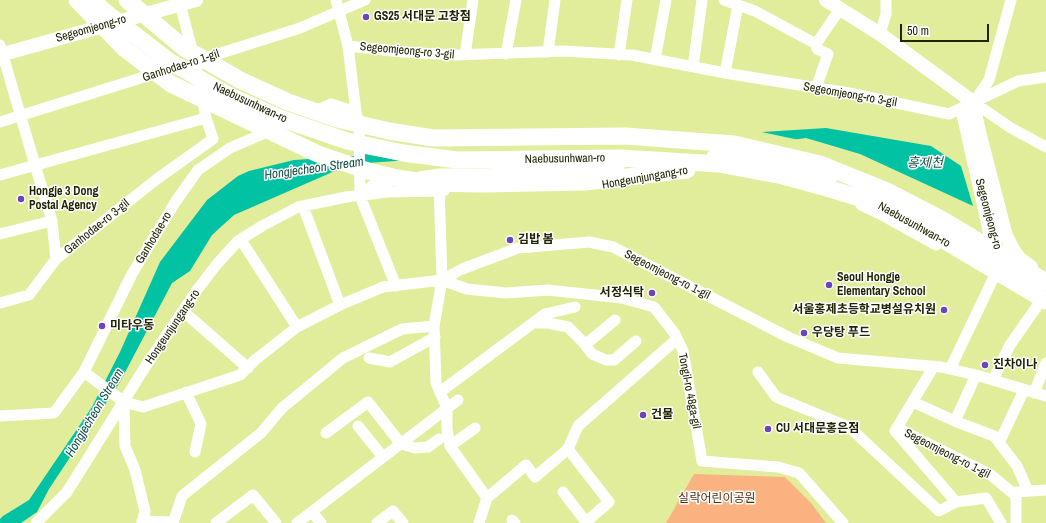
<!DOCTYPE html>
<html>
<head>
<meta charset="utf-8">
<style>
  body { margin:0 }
  #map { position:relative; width:1046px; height:523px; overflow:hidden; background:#e1ed9b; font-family:"Archivo Narrow",sans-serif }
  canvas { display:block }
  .scale { position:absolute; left:900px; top:24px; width:89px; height:18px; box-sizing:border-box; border:2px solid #202402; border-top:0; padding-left:5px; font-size:12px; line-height:14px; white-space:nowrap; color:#202402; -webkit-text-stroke:3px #fff; paint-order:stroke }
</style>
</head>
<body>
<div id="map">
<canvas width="1046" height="523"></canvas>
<div class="scale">50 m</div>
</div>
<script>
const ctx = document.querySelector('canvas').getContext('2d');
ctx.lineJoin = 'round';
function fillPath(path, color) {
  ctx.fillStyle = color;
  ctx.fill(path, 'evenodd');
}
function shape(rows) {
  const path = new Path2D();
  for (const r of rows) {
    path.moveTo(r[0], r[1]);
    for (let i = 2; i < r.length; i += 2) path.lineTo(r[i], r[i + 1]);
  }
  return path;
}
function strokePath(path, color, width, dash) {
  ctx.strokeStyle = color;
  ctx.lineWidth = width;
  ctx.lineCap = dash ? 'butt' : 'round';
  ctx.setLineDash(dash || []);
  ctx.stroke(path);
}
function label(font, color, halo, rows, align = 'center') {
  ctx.font = font + ' "Archivo Narrow","Noto Sans KR",sans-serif';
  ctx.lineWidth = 3;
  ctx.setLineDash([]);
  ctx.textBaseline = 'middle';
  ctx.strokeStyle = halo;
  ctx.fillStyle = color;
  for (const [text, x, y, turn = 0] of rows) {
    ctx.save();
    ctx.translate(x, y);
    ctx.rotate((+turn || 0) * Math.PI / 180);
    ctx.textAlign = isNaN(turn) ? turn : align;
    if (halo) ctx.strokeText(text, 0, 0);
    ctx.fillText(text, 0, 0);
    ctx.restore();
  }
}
fillPath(shape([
  [694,474,785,477,811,503,826,523,666,523]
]), '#f9b280');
fillPath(shape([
  [826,128,931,146,961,166,973,206,860,154,806,138,731,149,472,156,351,164,234,215,212,235,190,271,172,283,120,382,49,489,37,512,21,523,0,523,0,519,3,516,29,500,92,407,120,352,160,262,207,200,238,176,249,171,294,160,354,156,404,147,699,136]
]), '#01c2a3');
fillPath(shape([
  [752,130,804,141,677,159,408,162,359,153,404,145,451,146]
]), '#e1ed9b');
strokePath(shape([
  [336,0,348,46,356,112,359,125,360,196,396,286],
  [724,0,755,11,816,44,840,9],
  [880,34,886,14,886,0],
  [816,44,817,49,828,54,816,88],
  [0,45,35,165,52,221,56,259],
  [348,46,402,52,455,55,563,51,632,55,725,73,849,93,949,114,1018,81,1046,77],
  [548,52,555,0],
  [506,54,516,0],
  [465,55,473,0],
  [619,55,627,0],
  [199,60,300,28,365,0],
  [655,60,666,0],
  [693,67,702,0],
  [725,73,738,5],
  [973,102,1011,128,1046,147],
  [974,102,989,80,1011,0],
  [313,112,331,104,356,112],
  [0,122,160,72],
  [712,156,763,160,833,177],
  [0,175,206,118],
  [420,177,439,174,483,174,582,170,620,165],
  [439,184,442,280,434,326,436,383,447,408,447,429,450,446,487,498,479,523],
  [360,195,373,185,379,183,395,180],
  [861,205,880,214,936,245],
  [303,206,340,305],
  [0,234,52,221],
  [241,240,297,327],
  [442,280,467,289,506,293,548,290,622,298,654,307,675,334,683,351,702,461,778,467,799,473,843,523],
  [0,303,29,295,56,259,157,179,213,139,206,118,195,61,180,4],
  [183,311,248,368],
  [533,323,548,323,568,327,582,341,592,354,606,360,614,360,636,341],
  [585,345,615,320],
  [369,358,390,362,435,337],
  [934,366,895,431,956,502],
  [950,369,994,277],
  [84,372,124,402,143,407,240,375,255,360,297,327,340,305,383,287,442,280,462,269,518,248,589,242,613,247,788,337,838,358,941,367,976,375,1046,396],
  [758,372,776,397,849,427,939,511,956,502,986,498,1001,523],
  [993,380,1010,345,1038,305],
  [186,392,201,424,195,452],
  [440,392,545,314,575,307],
  [1034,393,1046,363],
  [913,402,957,422,994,436,1017,466,1028,491],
  [124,403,125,446,135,470,145,511,142,523],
  [0,416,54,413,84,372,132,274,176,201,198,170,230,148,272,130],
  [955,421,976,375],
  [358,426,383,457],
  [897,428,991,475,1016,496],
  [326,433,368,402,401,444,415,448,428,447,439,439],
  [999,443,1024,390],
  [450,446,475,428],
  [568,449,578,426,677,339],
  [487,498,526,465,535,477,568,449,609,502,586,522,563,492],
  [312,512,321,523],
  [512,520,515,523],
  [142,521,173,522],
  [36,523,67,492,147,364,197,290,217,264,238,241,262,226,298,207,346,197,388,192,444,191],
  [173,523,182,496,261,433,282,408,343,358,402,329,434,326],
  [216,523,253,495,276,523],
  [297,523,458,400],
  [377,523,393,511,403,523],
  [1016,523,1016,492,1046,490]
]), '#fff', 11);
strokePath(shape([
  [826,0,880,34,973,102,979,132,1006,236,1014,251,1020,259,1031,267],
  [0,55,196,0],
  [973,102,964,117,990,232,999,257]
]), '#fff', 14);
strokePath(shape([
  [77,0,125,49,171,84,318,154,368,171,397,178,430,183,482,184,585,182,687,170],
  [92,0,109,15,169,61,230,96,280,118,347,141,403,153,457,160,621,158,719,164,783,176,827,188,886,206,1046,301],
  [127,0,184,48,240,80,288,102,337,119,389,131,433,138,625,136,734,144,820,164,889,192,943,220,1046,282]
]), '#fff', 17);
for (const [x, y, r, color] of [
  [366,17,4,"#6e43bc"],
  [21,199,4,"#6e43bc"],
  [510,240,4,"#6e43bc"],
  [829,285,4,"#6e43bc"],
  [652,293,4,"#6e43bc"],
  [944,310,4,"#6e43bc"],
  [102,326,4,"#6e43bc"],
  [804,333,4,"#6e43bc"],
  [985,365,4,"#6e43bc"],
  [643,415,4,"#6e43bc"],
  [768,429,4,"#6e43bc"]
]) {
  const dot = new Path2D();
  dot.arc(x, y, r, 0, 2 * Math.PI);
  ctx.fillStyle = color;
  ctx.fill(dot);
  strokePath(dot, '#fff', 1.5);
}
label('bold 12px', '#202402', '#fff', [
  ["GS25 서대문 고창점",374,17],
  ["Hongje 3 Dong",29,192],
  ["Postal Agency",29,206],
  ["김밥 봄",518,240],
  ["Seoul Hongje",837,278],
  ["Elementary School",837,292],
  ["서정식탁",644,293,"right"],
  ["서울홍제초등학교병설유치원",936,310,"right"],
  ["미타우동",110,326],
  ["우당탕 푸드",812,333],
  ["진차이나",993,365],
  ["건물",651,415],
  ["CU 서대문홍은점",776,429]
], 'left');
label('12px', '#202402', '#fff', [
  ["Segeomjeong-ro",91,29,-16],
  ["Segeomjeong-ro 3-gil",407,51,5],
  ["Ganhodae-ro 1-gil",181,66,-18],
  ["Segeomjeong-ro 3-gil",850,95,10],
  ["Naebusunhwan-ro",250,103,25],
  ["Naebusunhwan-ro",565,159,-1],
  ["Hongeunjungang-ro",645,178,-10],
  ["Segeomjeong-ro",988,214,75],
  ["Naebusunhwan-ro",914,225,29],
  ["Ganhodae-ro 3-gil",97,227,-39],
  ["Ganhodae-ro",154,238,-59],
  ["Segeomjeong-ro 1-gil",667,275,27],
  ["Hongeunjungang-ro",173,327,-56],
  ["Tongil-ro 48ga-gil",689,391,79],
  ["Segeomjeong-ro 1-gil",947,454,27]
]);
label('12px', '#502d11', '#fff', [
  ["실락어린이공원",717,499]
]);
label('italic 13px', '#145346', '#fff', [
  ["홍제천",925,164],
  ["Hongjecheon Stream",314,169,-8],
  ["Hongjecheon Stream",95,413,-59]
]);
</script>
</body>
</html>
